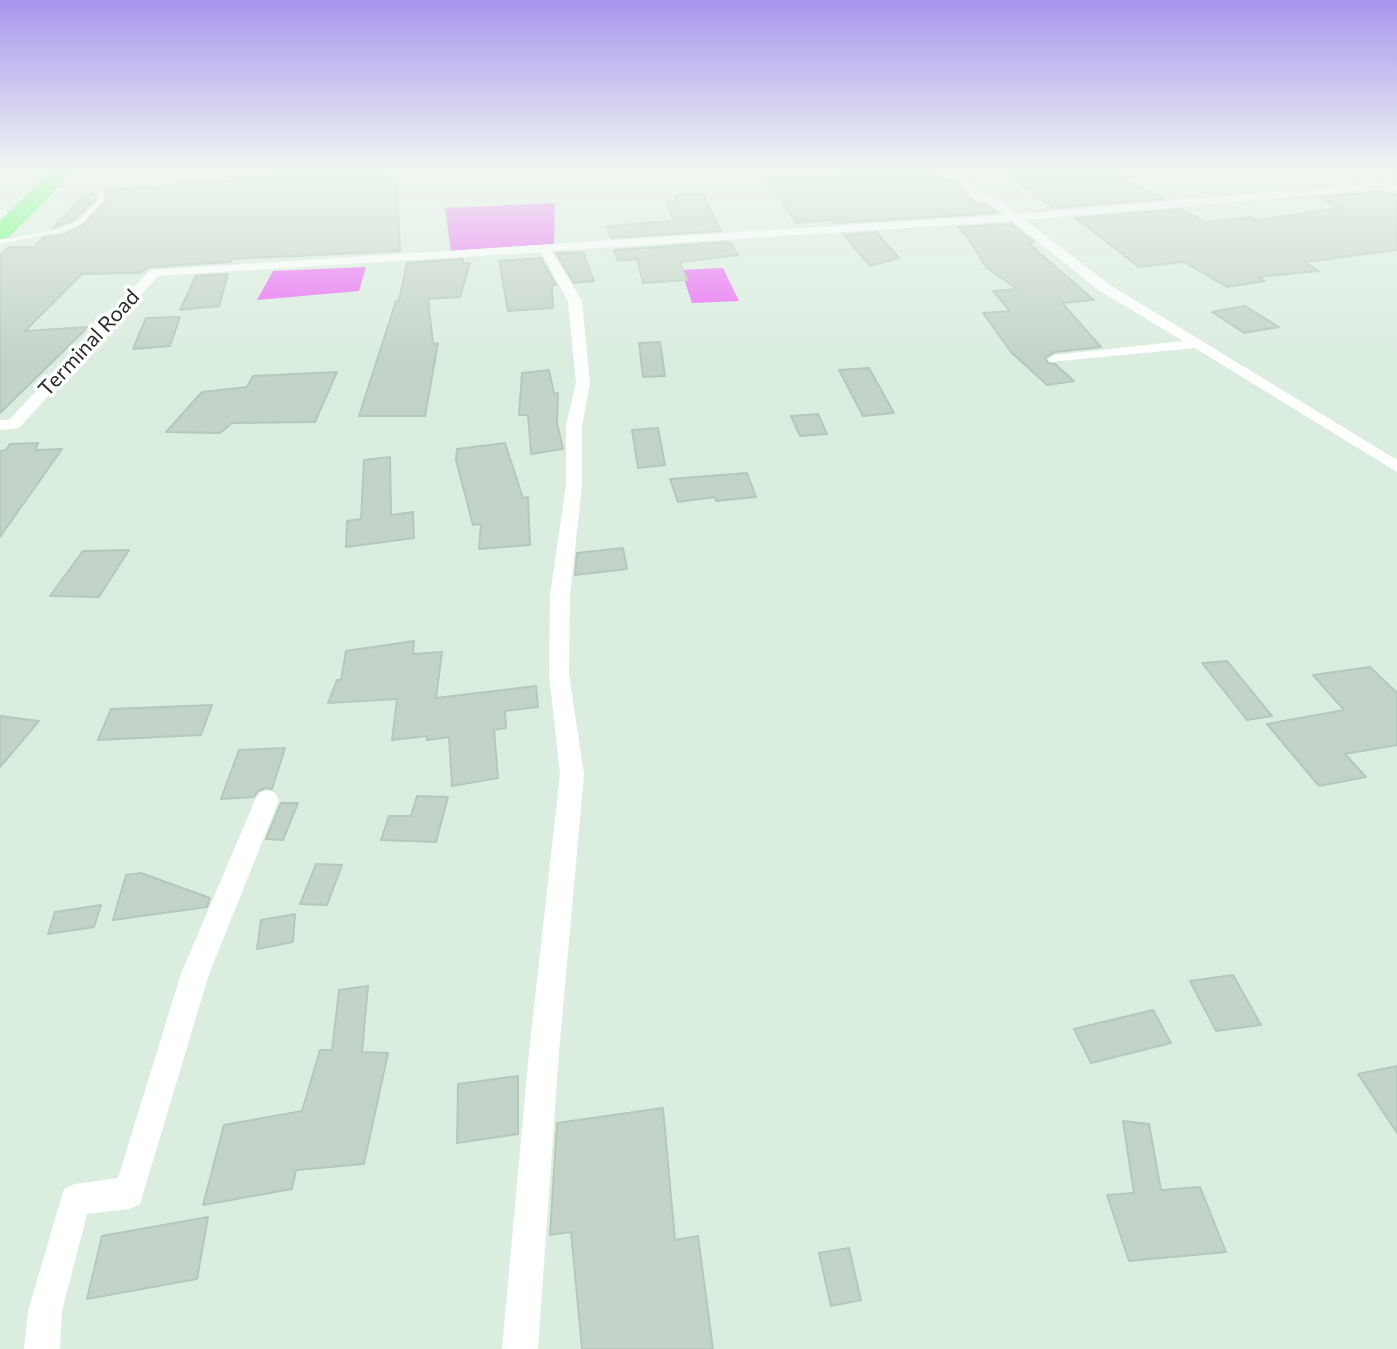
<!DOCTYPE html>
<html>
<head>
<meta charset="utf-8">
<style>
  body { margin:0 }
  canvas { display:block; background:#dbeddf }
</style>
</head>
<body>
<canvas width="1397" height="1349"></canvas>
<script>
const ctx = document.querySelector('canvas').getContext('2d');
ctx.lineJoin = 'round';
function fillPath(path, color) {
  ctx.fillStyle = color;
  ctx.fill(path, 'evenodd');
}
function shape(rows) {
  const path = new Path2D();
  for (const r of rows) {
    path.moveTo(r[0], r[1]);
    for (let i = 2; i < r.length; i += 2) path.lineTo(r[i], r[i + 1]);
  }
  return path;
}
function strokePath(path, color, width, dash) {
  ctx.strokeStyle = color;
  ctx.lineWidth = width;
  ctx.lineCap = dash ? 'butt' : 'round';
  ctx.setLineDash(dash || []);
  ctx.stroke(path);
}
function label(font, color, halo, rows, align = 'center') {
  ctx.font = font + ' Commissioner,sans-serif';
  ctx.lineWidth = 7;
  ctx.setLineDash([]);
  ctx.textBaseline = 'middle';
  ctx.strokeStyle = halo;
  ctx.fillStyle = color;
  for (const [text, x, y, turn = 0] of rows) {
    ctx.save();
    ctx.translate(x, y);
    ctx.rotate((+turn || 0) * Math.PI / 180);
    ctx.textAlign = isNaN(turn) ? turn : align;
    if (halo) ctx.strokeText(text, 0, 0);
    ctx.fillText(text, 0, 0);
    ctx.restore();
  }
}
fillPath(shape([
  [555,203,554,244,451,251,445,208],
  [366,267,359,291,257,300,273,271],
  [723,268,739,301,692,303,681,270]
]), '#ec67f6');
const building = shape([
  [273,170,299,170,296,175,396,170,400,251,232,259,231,262,150,267,140,273,82,274,25,331,88,327,0,413,0,256,9,247,34,247,43,238,65,234,83,225,105,202,107,196,104,190,267,178,273,170],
  [840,170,931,170,938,179,955,180,962,191,975,203,987,205,998,213,835,223,832,220,796,223,767,180,845,176,840,170],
  [1001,170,1055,170,1060,173,1108,170,1163,199,1053,208,1001,170],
  [1380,192,1397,194,1397,250,1305,262,1319,271,1258,277,1265,281,1227,287,1184,262,1139,267,1076,218,1182,209,1205,222,1251,217,1256,220,1340,208,1318,197,1380,192],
  [87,193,94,194,96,199,76,219,53,228,87,193],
  [703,194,721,231,611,238,607,226,673,221,667,202,677,201,675,195,703,194],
  [1011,224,1034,242,1028,243,1094,300,1062,303,1101,347,1055,352,1045,358,1048,363,1055,364,1074,381,1047,385,1011,352,983,313,1010,311,993,291,1017,289,986,267,966,235,958,227,1011,224],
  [876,232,899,258,870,266,844,235,876,232],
  [729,242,738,255,680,262,687,280,643,283,637,259,618,261,614,250,729,242],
  [583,252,594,281,574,283,556,253,583,252],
  [541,258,556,285,552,285,553,308,508,311,499,261,541,258],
  [463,259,463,263,470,263,460,297,428,299,433,344,438,343,425,416,359,416,396,301,399,301,407,263,463,259],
  [228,274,219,306,180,310,196,276,228,274],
  [1245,306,1279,327,1244,333,1212,312,1245,306],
  [180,317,170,346,133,349,146,318,180,317],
  [660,342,665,376,643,377,639,343,660,342],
  [869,368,894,413,863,416,839,370,869,368],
  [549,370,554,394,558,393,557,423,563,449,531,454,528,415,519,415,522,373,549,370],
  [337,372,315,422,232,423,220,433,166,432,202,392,247,387,253,376,337,372],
  [818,414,827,434,800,436,791,416,818,414],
  [658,428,665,465,638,468,632,430,658,428],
  [38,443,35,450,62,449,0,537,0,451,6,450,10,444,38,443],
  [505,443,523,498,528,497,530,545,479,549,481,524,473,525,456,460,457,449,505,443],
  [390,457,391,515,413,512,414,538,346,547,347,521,361,519,364,460,390,457],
  [747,473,756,497,716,501,715,497,678,502,670,479,747,473],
  [623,548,627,569,575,575,577,553,623,548],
  [129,550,99,597,50,596,83,551,129,550],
  [414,641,413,654,442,652,436,698,536,686,538,707,505,711,506,728,494,730,498,778,452,786,449,737,427,740,427,736,392,740,397,699,328,703,337,680,341,680,346,651,414,641],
  [1227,661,1272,716,1247,720,1202,663,1227,661],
  [1370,667,1397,693,1397,745,1345,754,1366,777,1319,786,1267,724,1344,710,1313,675,1370,667],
  [212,705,201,735,98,740,111,709,212,705],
  [0,716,39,721,0,767,0,716],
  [285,748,272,789,266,788,258,791,254,797,221,799,239,750,285,748],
  [417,796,448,797,436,842,381,840,389,816,411,816,417,796],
  [281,803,298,803,283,840,266,839,281,803],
  [316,864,342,865,327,905,300,904,316,864],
  [141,873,210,898,207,907,113,920,126,875,141,873],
  [101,905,94,927,48,934,55,912,101,905],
  [295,914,293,942,257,949,261,920,295,914],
  [1233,975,1261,1025,1216,1031,1190,981,1233,975],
  [368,986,362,1052,388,1053,364,1164,296,1170,292,1189,203,1205,224,1125,302,1111,320,1050,332,1050,339,990,368,986],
  [1153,1010,1171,1043,1091,1063,1074,1029,1153,1010],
  [1397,1066,1397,1133,1358,1074,1397,1066],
  [518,1076,518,1134,457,1143,458,1084,518,1076],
  [663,1108,675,1240,698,1236,713,1349,582,1349,571,1232,550,1235,557,1123,663,1108],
  [1123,1121,1149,1124,1161,1190,1200,1187,1226,1252,1129,1261,1107,1195,1134,1193,1123,1121],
  [208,1217,197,1279,87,1299,102,1236,208,1217],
  [849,1248,861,1300,831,1306,819,1253,849,1248]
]);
fillPath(building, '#c4d3c7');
strokePath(building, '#b5c9bb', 2);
fillPath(shape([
  [86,186,99,189,105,195,103,201,82,223,64,231,0,244,0,240,60,229,78,221,98,200,99,195,95,191,86,190,45,192,42,190,45,188,86,186]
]), '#fff');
fillPath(shape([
  [934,170,965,172,972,185,983,195,994,196,1017,214,1368,184,1345,170,1358,170,1383,183,1397,185,1397,191,1380,189,1025,220,1110,285,1397,460,1397,472,1195,348,1050,362,1048,359,1055,355,1183,341,1100,291,1012,221,552,251,582,301,590,383,582,426,582,485,570,595,569,674,584,774,559,1052,538,1349,502,1349,529,1052,560,774,549,674,550,595,566,485,566,426,576,383,568,301,541,252,158,276,19,428,0,430,0,420,9,420,150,270,1005,215,988,202,977,201,964,189,957,177,938,176,934,170],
  [0,210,6,211,8,213,0,217,0,210],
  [267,790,275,793,279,800,209,974,140,1204,129,1209,87,1214,62,1311,60,1349,24,1349,28,1311,64,1189,75,1184,118,1178,181,974,255,800,259,793,267,790]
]), '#fff');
fillPath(shape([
  [51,170,70,170,52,194,8,238,0,239,0,221,51,170]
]), '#55ff64');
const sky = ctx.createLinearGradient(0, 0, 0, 359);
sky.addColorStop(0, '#a995ee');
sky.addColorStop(0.47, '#eff7f1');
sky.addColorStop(1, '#eff7f100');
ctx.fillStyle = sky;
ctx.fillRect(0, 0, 1397, 359);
label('21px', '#2a2a2a', '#fff', [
  ["Terminal Road",89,343,-47]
]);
</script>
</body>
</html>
